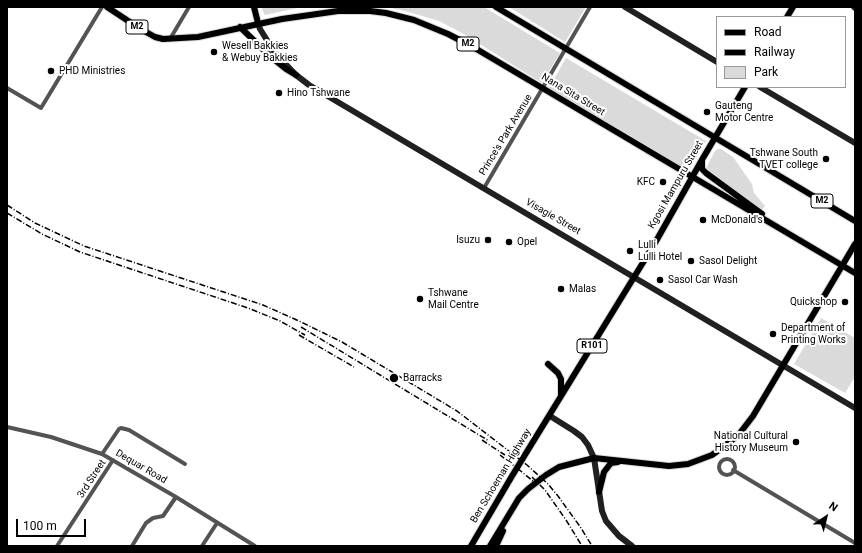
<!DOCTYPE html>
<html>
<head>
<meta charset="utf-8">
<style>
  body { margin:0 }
  #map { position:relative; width:862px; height:553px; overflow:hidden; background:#fff; font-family:Roboto,sans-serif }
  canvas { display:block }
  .frame { position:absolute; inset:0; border:8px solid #000; pointer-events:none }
  .legend { position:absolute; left:716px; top:16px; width:130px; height:72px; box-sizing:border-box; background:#fff; border:1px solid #999; margin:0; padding:5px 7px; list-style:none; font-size:12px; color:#000 }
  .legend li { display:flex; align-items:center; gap:8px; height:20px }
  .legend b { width:20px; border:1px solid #999 }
  .north { position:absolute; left:806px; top:497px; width:40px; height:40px; -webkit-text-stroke:3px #fff; paint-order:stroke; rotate:35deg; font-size:11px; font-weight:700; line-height:16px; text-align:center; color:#000 }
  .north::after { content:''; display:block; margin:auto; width:14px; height:18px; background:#000; clip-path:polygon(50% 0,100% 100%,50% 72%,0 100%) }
  .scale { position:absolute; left:16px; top:519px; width:70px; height:18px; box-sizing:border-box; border:2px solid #000; border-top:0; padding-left:5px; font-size:12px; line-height:14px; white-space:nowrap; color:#000; -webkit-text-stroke:3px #fff; paint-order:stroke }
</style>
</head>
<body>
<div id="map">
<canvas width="862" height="553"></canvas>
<div class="frame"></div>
<ul class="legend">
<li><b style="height:5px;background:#000"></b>Road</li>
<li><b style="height:5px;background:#000"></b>Railway</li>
<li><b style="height:11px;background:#dadada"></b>Park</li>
</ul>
<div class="north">N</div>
<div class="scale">100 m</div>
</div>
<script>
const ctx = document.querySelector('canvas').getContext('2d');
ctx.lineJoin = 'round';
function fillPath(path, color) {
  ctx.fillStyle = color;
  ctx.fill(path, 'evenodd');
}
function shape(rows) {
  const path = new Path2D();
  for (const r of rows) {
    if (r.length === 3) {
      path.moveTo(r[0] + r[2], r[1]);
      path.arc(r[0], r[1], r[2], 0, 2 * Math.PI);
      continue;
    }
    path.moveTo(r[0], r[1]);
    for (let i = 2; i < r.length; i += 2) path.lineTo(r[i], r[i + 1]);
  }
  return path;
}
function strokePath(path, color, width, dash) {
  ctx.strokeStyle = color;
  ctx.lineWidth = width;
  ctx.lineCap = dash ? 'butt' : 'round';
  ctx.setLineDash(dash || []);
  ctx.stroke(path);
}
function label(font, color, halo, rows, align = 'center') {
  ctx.font = font + ' Roboto,sans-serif';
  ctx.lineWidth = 4;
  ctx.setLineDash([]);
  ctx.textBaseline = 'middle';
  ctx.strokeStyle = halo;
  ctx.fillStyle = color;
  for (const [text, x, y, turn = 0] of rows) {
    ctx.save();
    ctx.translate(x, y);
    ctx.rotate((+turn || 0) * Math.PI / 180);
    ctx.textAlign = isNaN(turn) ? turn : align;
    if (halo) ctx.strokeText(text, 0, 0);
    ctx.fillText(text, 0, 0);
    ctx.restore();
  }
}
fillPath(shape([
  [261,7,302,7,265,15],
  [387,7,484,7,560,53,542,83,462,33,439,21,412,13],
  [509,7,586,7,565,42],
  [566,58,706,141,688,171,549,88],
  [718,149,721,149,733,157,752,184,754,193,765,206,761,211,706,168,715,151],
  [821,318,855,338,855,377,845,393,794,364]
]), '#dadada');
const primary = shape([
  [107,7,139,28,155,37,163,39,198,37,282,19,338,11,370,11,386,13,414,20,448,34,473,47,855,273],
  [254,7,258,23],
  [496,7,855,221],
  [787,17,793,7],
  [240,27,271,57,286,69,296,75],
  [702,161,702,169,706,173,762,214],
  [548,364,558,373,561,379,561,396],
  [599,492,604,472,611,463,618,462],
  [471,546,512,476,655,243,703,158,745,87],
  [490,546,519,498,528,489,546,475,559,467,594,458,669,466,688,464,712,455,731,441,740,433,753,416,855,244],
  [496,546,503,531]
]);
strokePath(primary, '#dbdbdb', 8);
strokePath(shape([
  [170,39,189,7],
  [7,88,41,108,102,7],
  [484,188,590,7],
  [7,427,51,437,102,454,176,497,255,546],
  [102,454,119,429,121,428,129,430,185,464],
  [727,467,8],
  [733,470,855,543],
  [57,546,113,460],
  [132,546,146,523,153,518,163,516,176,497],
  [202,546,217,523]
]), '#535353', 4);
strokePath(shape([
  [625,7,717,62],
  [854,7,855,8],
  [258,23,260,29,275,53,296,75,309,85,855,408],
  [760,87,855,143],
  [550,416,574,431,582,437,588,445,594,458,602,511,606,521,619,536,632,546]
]), '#202020', 6);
strokePath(primary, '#000', 6);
strokePath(shape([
  [7,205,35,223,84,246,263,305,299,321,342,342,457,411,527,465,548,484,558,496,581,528,592,546],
  [7,213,42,234,80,252,248,308,280,321,305,335],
  [301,327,489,441],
  [299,335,354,367],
  [482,440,505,455],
  [500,455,522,472,534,482],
  [532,477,545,490,566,520,582,546]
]), '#000', 1.5, [6, 2, 1, 2]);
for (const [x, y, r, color] of [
  [214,52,4,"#000"],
  [51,71,4,"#000"],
  [279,93,4,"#000"],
  [707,112,4,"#000"],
  [826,159,4,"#000"],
  [663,182,4,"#000"],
  [703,220,4,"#000"],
  [488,240,4,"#000"],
  [509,242,4,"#000"],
  [630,251,4,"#000"],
  [691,261,4,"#000"],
  [660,280,4,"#000"],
  [561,289,4,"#000"],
  [420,299,4,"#000"],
  [845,302,4,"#000"],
  [773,334,4,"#000"],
  [394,378,5,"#000"],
  [796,442,4,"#000"]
]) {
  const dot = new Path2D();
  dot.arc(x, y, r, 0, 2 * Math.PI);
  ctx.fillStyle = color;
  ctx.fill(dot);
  strokePath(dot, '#fff', 1.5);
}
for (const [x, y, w] of [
  [137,27,22],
  [468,44,22],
  [822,201,22],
  [592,346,30]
]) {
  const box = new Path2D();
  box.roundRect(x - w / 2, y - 7, w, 14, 3);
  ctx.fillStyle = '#fff';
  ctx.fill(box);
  strokePath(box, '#000', 1);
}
label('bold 9px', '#000', null, [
  ["M2",137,27],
  ["M2",468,44],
  ["M2",822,201],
  ["R101",592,346]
]);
label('10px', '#000', '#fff', [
  ["Wesell Bakkies",222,46],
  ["& Webuy Bakkies",222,58],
  ["PHD Ministries",59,71],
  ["Hino Tshwane",287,93],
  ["Gauteng",715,106],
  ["Motor Centre",715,118],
  ["Tshwane South",818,153,"right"],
  ["TVET college",818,165,"right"],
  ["KFC",655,182,"right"],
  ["McDonald's",711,220],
  ["Isuzu",480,240,"right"],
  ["Opel",517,242],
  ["Lulli",638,245],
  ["Lulli Hotel",638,257],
  ["Sasol Delight",699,261],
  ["Sasol Car Wash",668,280],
  ["Malas",569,289],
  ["Tshwane",428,293],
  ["Mail Centre",428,305],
  ["Quickshop",837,302,"right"],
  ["Department of",781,328],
  ["Printing Works",781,340],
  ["Barracks",403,378],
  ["National Cultural",788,436,"right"],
  ["History Museum",788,448,"right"]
], 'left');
label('10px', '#000', '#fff', [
  ["Nana Sita Street",573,95,31],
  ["Prince's Park Avenue",506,135,-59],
  ["Kgosi Mampuru Street",676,185,-60],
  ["Visagie Street",553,217,30],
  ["Dequar Road",141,467,30],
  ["Ben Schoeman Highway",501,476,-59],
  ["3rd Street",92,479,-57]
]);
</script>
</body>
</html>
